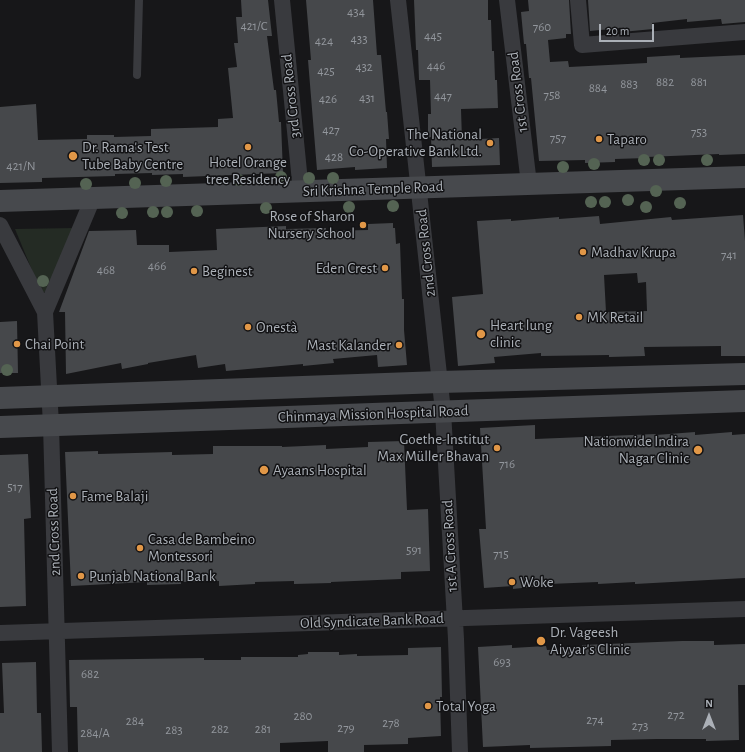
<!DOCTYPE html>
<html>
<head>
<meta charset="utf-8">
<style>
  body { margin:0 }
  #map { position:relative; width:745px; height:752px; overflow:hidden; background:#171719; font-family:"Alegreya Sans",sans-serif }
  canvas { display:block }
  .north { position:absolute; left:689px; top:696px; width:40px; height:40px; -webkit-text-stroke:3px #121214; paint-order:stroke; rotate:0deg; font-size:11px; font-weight:700; line-height:16px; text-align:center; color:#abb0b7 }
  .north::after { content:''; display:block; margin:auto; width:14px; height:18px; background:#abb0b7; clip-path:polygon(50% 0,100% 100%,50% 72%,0 100%) }
  .scale { position:absolute; left:599px; top:24px; width:55px; height:18px; box-sizing:border-box; border:2px solid #abb0b7; border-top:0; padding-left:5px; font-size:12px; line-height:14px; white-space:nowrap; color:#abb0b7; -webkit-text-stroke:3px #121214; paint-order:stroke }
</style>
</head>
<body>
<div id="map">
<canvas width="745" height="752"></canvas>
<div class="north">N</div>
<div class="scale">20 m</div>
</div>
<script>
const ctx = document.querySelector('canvas').getContext('2d');
ctx.lineJoin = 'round';
function fillPath(path, color) {
  ctx.fillStyle = color;
  ctx.fill(path, 'evenodd');
}
function shape(rows) {
  const path = new Path2D();
  for (const r of rows) {
    path.moveTo(r[0], r[1]);
    for (let i = 2; i < r.length; i += 2) path.lineTo(r[i], r[i + 1]);
  }
  return path;
}
function strokePath(path, color, width, dash) {
  ctx.strokeStyle = color;
  ctx.lineWidth = width;
  ctx.lineCap = dash ? 'butt' : 'round';
  ctx.setLineDash(dash || []);
  ctx.stroke(path);
}
function label(font, color, halo, rows, align = 'center') {
  ctx.font = font + ' "Alegreya Sans",sans-serif';
  ctx.lineWidth = 3;
  ctx.setLineDash([]);
  ctx.textBaseline = 'middle';
  ctx.strokeStyle = halo;
  ctx.fillStyle = color;
  for (const [text, x, y, turn = 0] of rows) {
    ctx.save();
    ctx.translate(x, y);
    ctx.rotate((+turn || 0) * Math.PI / 180);
    ctx.textAlign = isNaN(turn) ? turn : align;
    if (halo) ctx.strokeText(text, 0, 0);
    ctx.fillText(text, 0, 0);
    ctx.restore();
  }
}
fillPath(shape([
  [75,228,50,293,41,292,15,229]
]), '#242b24');
fillPath(shape([
  [241,0,268,0,272,36,267,36,274,90,276,90,279,122,281,122,283,173,183,177,183,174,152,175,152,173,115,174,115,176,42,178,42,182,0,183,0,107,36,104,38,140,87,139,87,135,114,135,114,137,151,136,151,129,218,127,218,119,233,118,228,68,237,67,234,43,238,43,236,17,242,17],
  [306,0,373,0,377,55,381,55,386,112,387,112,389,139,386,139,387,168,355,170,355,167,317,170,308,60,311,60],
  [414,0,488,0,488,20,491,20,492,51,494,51,495,80,497,80,498,108,461,109,462,140,499,138,500,165,432,167,431,137,428,138,428,114,431,114,430,80,419,80,418,50,416,50],
  [528,0,569,0,571,34,566,34,566,38,548,40,550,62,568,61,569,67,647,63,647,57,680,55,680,58,745,55,745,154,719,155,719,154,647,157,647,158,615,159,615,162,585,163,585,160,539,161,531,78,529,78,526,44,524,44,521,12,529,11],
  [588,0,745,0,745,22,722,24,721,19,687,22,687,19,652,23,653,29,622,32,621,28,590,31],
  [743,215,745,241,745,356,721,356,721,346,644,347,645,356,609,357,609,355,541,356,541,353,494,357,495,363,458,366,452,297,483,294,477,221,511,219,511,221,559,217,559,219,599,216,600,224,671,217,672,220],
  [637,273,638,283,646,282,647,311,606,312,604,275],
  [393,223,393,228,395,228,396,244,400,243,402,299,404,299,404,330,407,365,378,367,377,355,333,359,334,363,303,366,303,364,226,371,225,364,198,368,196,355,148,363,148,364,122,369,121,363,66,374,65,312,59,312,89,231,136,230,137,245,169,245,169,252,217,250,216,229,286,226,286,229,326,228,326,231,368,230,368,224],
  [17,321,18,373,0,373,0,322],
  [535,425,535,439,656,434,656,435,695,432,695,435,732,432,732,435,745,434,745,578,635,584,635,582,598,584,598,582,549,584,549,585,513,589,513,586,484,588,479,529,486,529,480,428],
  [404,441,407,510,428,509,430,571,401,572,401,579,331,582,331,583,294,584,294,581,255,582,255,584,219,586,219,581,181,582,181,584,147,585,147,582,71,586,65,452,98,451,98,454,172,452,172,455,213,454,213,446,282,446,282,447,326,445,326,449,368,447,368,442],
  [28,454,31,518,24,519,26,606,0,607,0,455],
  [682,641,714,641,714,645,745,644,745,685,738,685,739,740,706,741,706,739,657,739,611,740,611,746,530,748,530,745,483,747,478,647,512,645,512,648,546,646,547,650,582,649,582,645],
  [441,647,442,697,440,697,441,736,408,738,408,744,364,745,364,752,328,752,328,741,280,743,280,752,78,752,77,707,70,707,69,660,204,658,204,660,241,660,241,657,298,657,298,655,308,654,308,652,339,652,339,655,357,654,357,656,408,655,408,648],
  [36,662,37,713,41,713,42,752,0,752,0,713,4,713,2,663]
]), '#46484b');
strokePath(shape([
  [137,75,139,0]
]), '#393a3e', 8);
strokePath(shape([
  [282,0,301,192],
  [398,0,443,411,456,639,460,752],
  [507,0,529,184],
  [578,0,582,45,745,32],
  [0,225,45,312,51,425,60,752],
  [45,312,93,198],
  [0,633,745,609]
]), '#393a3e', 16);
strokePath(shape([
  [0,201,745,177],
  [0,398,440,382,745,374],
  [0,427,745,401]
]), '#47494d', 22);
ctx.fillStyle = '#546353';
for (const [x, y] of [
  [644,160],
  [659,160],
  [707,160],
  [594,164],
  [563,167],
  [281,177],
  [309,178],
  [333,178],
  [239,180],
  [166,181],
  [135,183],
  [86,184],
  [656,191],
  [628,200],
  [591,202],
  [605,202],
  [680,203],
  [393,206],
  [349,207],
  [646,207],
  [266,208],
  [197,211],
  [153,212],
  [167,212],
  [122,213],
  [43,281],
  [7,370]
]) {
  ctx.beginPath();
  ctx.arc(x, y, 6, 0, 2 * Math.PI);
  ctx.fill();
}
for (const [x, y, r, color] of [
  [599,139,4,"#e19747"],
  [490,143,4,"#e19747"],
  [248,147,4,"#e19747"],
  [73,156,5,"#e19747"],
  [363,225,4,"#e19747"],
  [583,252,4,"#e19747"],
  [385,268,4,"#e19747"],
  [194,271,4,"#e19747"],
  [579,317,4,"#e19747"],
  [248,327,4,"#e19747"],
  [481,334,5,"#e19747"],
  [17,344,4,"#e19747"],
  [399,345,4,"#e19747"],
  [497,448,4,"#e19747"],
  [698,450,5,"#e19747"],
  [264,470,5,"#e19747"],
  [73,496,4,"#e19747"],
  [140,548,4,"#e19747"],
  [81,576,4,"#e19747"],
  [512,582,4,"#e19747"],
  [541,641,5,"#e19747"],
  [428,706,4,"#e19747"]
]) {
  const dot = new Path2D();
  dot.arc(x, y, r, 0, 2 * Math.PI);
  ctx.fillStyle = color;
  ctx.fill(dot);
  strokePath(dot, '#121214', 1.5);
}
label('13px', '#92969c', null, [
  ["434",356,12],
  ["421/C",254,26],
  ["760",542,27],
  ["445",433,36],
  ["433",359,39],
  ["424",324,41],
  ["446",436,66],
  ["432",364,67],
  ["425",326,71],
  ["882",665,82],
  ["881",699,82],
  ["883",629,84],
  ["884",598,88],
  ["758",552,95],
  ["447",443,96],
  ["431",367,98],
  ["426",328,99],
  ["427",331,130],
  ["753",699,132],
  ["757",558,138],
  ["428",334,157],
  ["421/N",21,166],
  ["741",729,255],
  ["466",157,266],
  ["468",106,270],
  ["716",507,464],
  ["517",15,487],
  ["591",414,550],
  ["715",501,554],
  ["693",502,662],
  ["682",90,674],
  ["272",676,715],
  ["280",303,716],
  ["274",595,720],
  ["284",135,721],
  ["278",391,723],
  ["273",640,726],
  ["279",346,728],
  ["282",220,729],
  ["281",263,729],
  ["283",174,730],
  ["284/A",95,733]
]);
label('15px', '#abb0b7', '#121214', [
  ["1st Cross Road",518,92,-97],
  ["3rd Cross Road",291,96,-96],
  ["Sri Krishna Temple Road",373,189,-2],
  ["2nd Cross Road",426,253,-96],
  ["Chinmaya Mission Hospital Road",373,414,-2],
  ["2nd Cross Road",54,532,-92],
  ["1st A Cross Road",450,546,-93],
  ["Old Syndicate Bank Road",372,621,-2]
]);
label('15px', '#abb0b7', '#121214', [
  ["The National",482,134,"right"],
  ["Co-Operative Bank Ltd.",482,151,"right"],
  ["Taparo",607,139],
  ["Dr. Rama's Test",82,147],
  ["Tube Baby Centre",82,164],
  ["Hotel Orange",248,162,"center"],
  ["tree Residency",248,179,"center"],
  ["Rose of Sharon",355,216,"right"],
  ["Nursery School",355,233,"right"],
  ["Madhav Krupa",591,252],
  ["Eden Crest",377,268,"right"],
  ["Beginest",202,271],
  ["MK Retail",587,317],
  ["Heart lung",490,325],
  ["clinic",490,342],
  ["Onestà",256,327],
  ["Chai Point",25,344],
  ["Mast Kalander",391,345,"right"],
  ["Goethe-Institut",489,439,"right"],
  ["Max Müller Bhavan",489,456,"right"],
  ["Nationwide Indira",689,441,"right"],
  ["Nagar Clinic",689,458,"right"],
  ["Ayaans Hospital",273,470],
  ["Fame Balaji",81,496],
  ["Casa de Bambeino",148,539],
  ["Montessori",148,556],
  ["Punjab National Bank",89,576],
  ["Woke",520,582],
  ["Dr. Vageesh",550,632],
  ["Aiyyar's Clinic",550,649],
  ["Total Yoga",436,706]
], 'left');
</script>
</body>
</html>
